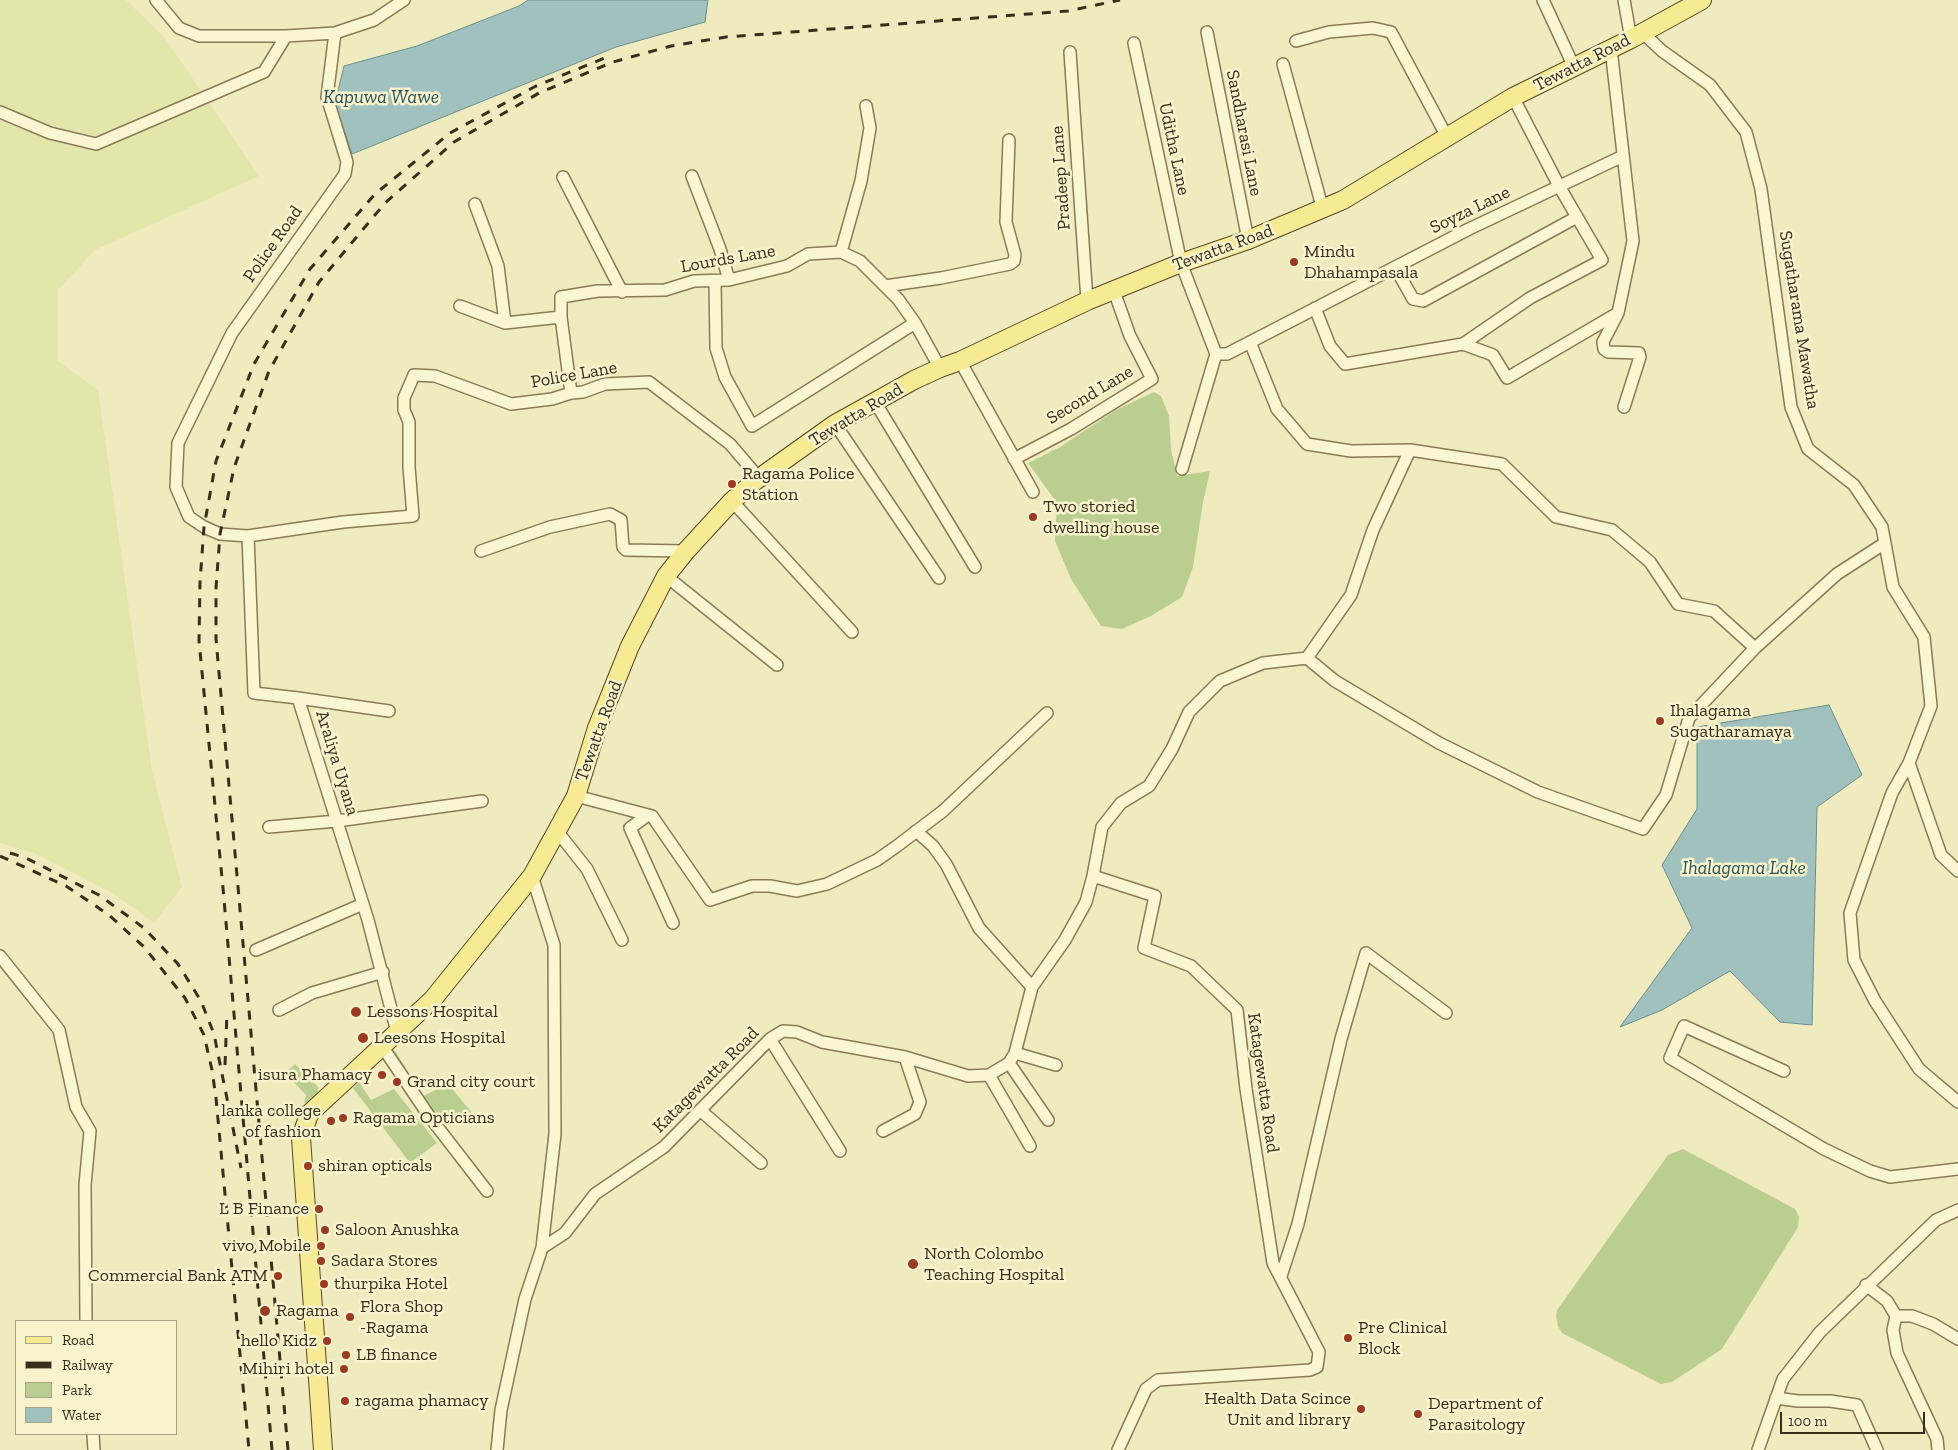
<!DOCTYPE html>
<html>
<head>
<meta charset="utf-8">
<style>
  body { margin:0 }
  #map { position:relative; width:1958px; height:1450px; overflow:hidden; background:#f0ebbe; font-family:"Zilla Slab",serif }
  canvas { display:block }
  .legend { position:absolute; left:15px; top:1320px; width:162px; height:115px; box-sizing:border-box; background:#f7f3cd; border:1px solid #aaa486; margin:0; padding:6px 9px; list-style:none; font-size:15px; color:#372e1b }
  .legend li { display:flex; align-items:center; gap:10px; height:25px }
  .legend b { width:25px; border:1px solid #aaa486 }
  .scale { position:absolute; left:1780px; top:1412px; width:145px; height:22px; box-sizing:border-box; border:2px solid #372e1b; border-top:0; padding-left:6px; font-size:15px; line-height:18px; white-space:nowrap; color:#372e1b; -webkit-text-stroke:4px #f7f3cd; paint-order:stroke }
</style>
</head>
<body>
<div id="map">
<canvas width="1958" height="1450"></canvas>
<ul class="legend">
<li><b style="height:6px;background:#f6ea93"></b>Road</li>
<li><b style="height:6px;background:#372e1b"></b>Railway</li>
<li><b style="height:14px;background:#bbce91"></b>Park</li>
<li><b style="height:14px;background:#a1c1be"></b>Water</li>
</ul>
<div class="scale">100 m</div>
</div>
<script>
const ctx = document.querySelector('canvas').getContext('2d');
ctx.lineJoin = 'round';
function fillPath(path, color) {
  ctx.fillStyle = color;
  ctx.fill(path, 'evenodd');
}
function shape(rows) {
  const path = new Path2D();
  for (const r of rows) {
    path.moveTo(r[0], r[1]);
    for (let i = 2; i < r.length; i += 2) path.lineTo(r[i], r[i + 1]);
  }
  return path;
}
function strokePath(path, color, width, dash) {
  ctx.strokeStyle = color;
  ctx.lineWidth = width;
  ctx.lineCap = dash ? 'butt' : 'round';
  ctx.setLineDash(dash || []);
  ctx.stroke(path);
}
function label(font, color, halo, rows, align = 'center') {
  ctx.font = font + ' "Zilla Slab",serif';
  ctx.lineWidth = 5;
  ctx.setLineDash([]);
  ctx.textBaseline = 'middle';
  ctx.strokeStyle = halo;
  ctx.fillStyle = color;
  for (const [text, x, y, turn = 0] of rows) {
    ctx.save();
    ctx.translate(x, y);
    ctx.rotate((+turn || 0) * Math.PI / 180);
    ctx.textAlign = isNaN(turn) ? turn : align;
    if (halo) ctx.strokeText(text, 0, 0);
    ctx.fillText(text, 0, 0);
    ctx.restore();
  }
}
fillPath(shape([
  [0,0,126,0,165,38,259,176,95,250,58,290,58,361,98,390,152,771,182,887,154,923,111,892,34,853,0,843]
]), '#e3e6ab');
fillPath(shape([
  [1154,392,1161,396,1169,416,1171,449,1177,476,1210,471,1203,502,1193,567,1182,597,1151,616,1122,629,1101,626,1071,579,1055,541,1057,503,1028,463,1060,447,1116,410],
  [395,1051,423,1096,448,1084,474,1115,436,1125,391,1055],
  [295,1064,319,1088,317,1090,322,1095,309,1104,304,1103,306,1095,285,1073],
  [359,1082,371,1100,394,1089,437,1143,410,1163,353,1088],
  [1683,1149,1795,1209,1799,1217,1798,1227,1722,1349,1672,1382,1661,1384,1562,1333,1558,1326,1556,1316,1557,1310,1668,1155]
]), '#bbce91');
const water = shape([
  [528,0,708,0,705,22,616,47,352,154,335,103,344,66,417,46,519,6,528,0],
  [1829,705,1862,775,1817,807,1812,1025,1780,1022,1730,971,1662,1010,1620,1027,1692,928,1662,865,1697,809,1697,727,1829,705]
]);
fillPath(water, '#a1c1be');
strokePath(water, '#688f8d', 1);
const minor = shape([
  [156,0,179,28,199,36,286,36],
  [1543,0,1574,67],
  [1624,0,1631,39],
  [1207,32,1248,240],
  [1642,32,1662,51,1710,85,1746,132,1761,189,1791,407,1808,449,1854,485,1882,527,1893,587,1924,637,1931,706,1909,763,1941,855,1958,871],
  [335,33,374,20,404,0],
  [1296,41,1329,32,1373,28,1391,32,1447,137],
  [1134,43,1181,263,1216,354,1227,354,1469,229,1623,156],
  [1070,52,1087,301],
  [1283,64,1323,210],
  [0,112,50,133,96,144,264,72,286,36,335,33,327,97,347,162,345,174,232,333,178,443,176,487,189,517,204,527,220,534,248,536,343,522,413,516,409,467,409,422,404,410,404,398,414,375,435,376,511,404,552,399,571,393,583,392,605,384,649,382,730,444,759,478],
  [692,176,720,249,729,280],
  [563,177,622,292],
  [475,204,498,266,505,323,561,317],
  [841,252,861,181,870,128,866,106],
  [1395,267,1413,299,1423,301,1577,217],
  [715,281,716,348,725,377,752,426,915,323],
  [885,286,941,278,1010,264,1014,261,1015,255,1006,222,1009,140],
  [460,306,505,323],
  [1315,308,1330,346,1345,364,1463,344,1530,298,1602,260,1559,186,1513,97],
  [1618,313,1603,342,1604,349,1608,352,1639,353,1640,357,1624,407],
  [1250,342,1277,409,1307,444,1351,451,1410,450,1373,530,1351,595,1307,658],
  [1463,344,1493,355,1507,378,1618,313,1633,241,1611,49],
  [960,361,1033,492],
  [571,393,561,317,561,297,598,291,665,290,694,281,729,280,787,266,808,254,841,252,860,261,898,299,915,323,940,368],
  [875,402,975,567],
  [835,424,939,578],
  [1410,450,1502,464,1556,517,1612,530,1650,562,1678,604,1714,611,1755,648],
  [1014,459,1071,429,1152,379,1130,336,1114,291],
  [1182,469,1216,354],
  [732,501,852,632],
  [248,536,254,693,298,698,368,920,397,1032],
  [481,551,550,527,610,514,621,520,623,547,626,550,686,551],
  [666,576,777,665],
  [298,698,389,711],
  [1909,763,1892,793,1850,913,1854,960,1875,1001,1919,1069,1958,1102],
  [576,796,652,816,710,900,752,886,770,886,797,891,827,884,877,860,897,846,943,811,1047,713],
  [648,815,630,828,673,923],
  [269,827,337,821,482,801],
  [557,831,587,869,622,940],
  [916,831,933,846,946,864,979,928,1032,987],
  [1093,876,1102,827,1121,803,1149,786,1172,749,1189,712,1220,681,1263,663,1307,658,1335,681,1439,743,1538,792,1643,829,1666,795,1689,718,1755,648,1837,574,1885,543],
  [256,950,363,904],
  [0,956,59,1030,76,1107,90,1131,85,1185,86,1321],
  [279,1010,312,993,383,972],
  [770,1039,840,1151],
  [382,1046,429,1116,487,1191],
  [1015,1053,1056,1065],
  [1009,1063,1048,1120],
  [1784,1071,1684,1026,1670,1058,1824,1149,1870,1171,1890,1177,1958,1169],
  [989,1075,1030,1146],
  [700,1110,761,1163],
  [883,1131,915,1114,920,1102,905,1057],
  [542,1248,565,1233,595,1194,664,1147,770,1039,783,1031,797,1032,822,1042,905,1057,968,1076,989,1075,1009,1063,1015,1053,1032,987,1065,940,1086,902,1093,876,1155,896,1144,948,1191,966,1237,1010,1246,1089,1273,1263,1319,1352,1317,1367,1310,1370,1158,1380,1146,1389,1118,1450],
  [1281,1276,1298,1224,1341,1039,1366,953,1446,1013],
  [1866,1285,1887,1301,1896,1316,1893,1330,1897,1353,1937,1439,1938,1450],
  [1896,1316,1912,1316,1933,1324,1958,1339],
  [1776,1398,1798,1401,1830,1401,1857,1405,1877,1450],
  [93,1434,94,1450],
  [497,1450,501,1410,525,1299,542,1248,555,1134,554,945,532,876],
  [1758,1450,1783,1379,1820,1332,1936,1220,1958,1210]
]);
const primary = shape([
  [323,1450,301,1138,309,1114,433,999,532,876,576,796,597,728,630,646,666,576,686,551,732,501,755,481,835,424,914,380,940,368,960,361,1087,301,1181,263,1248,240,1343,200,1513,97,1631,39,1702,0]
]);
strokePath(minor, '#887b56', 14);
strokePath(primary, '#56472b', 20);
strokePath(minor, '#faf6d1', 11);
strokePath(primary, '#f6ea93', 18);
strokePath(shape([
  [10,853,26,858,99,895,144,928,178,964,201,1001,214,1034,241,1168],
  [0,856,66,886,109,915,144,947,185,998,204,1035,212,1070,216,1098,249,1450],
  [225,1065,227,1012],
  [272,1450,223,888,199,641,200,582,204,527,216,461,254,364,310,269,375,194,450,133,536,86,607,57],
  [288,1450,216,639,216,588,220,534,234,468,269,371,319,282,385,203,454,142,539,93,613,62,671,46,726,37,1068,11,1120,0]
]), '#372e1b', 3, [9, 9]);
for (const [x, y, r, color] of [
  [1294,262,5,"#9a3a23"],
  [732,484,5,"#9a3a23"],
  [1033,517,5,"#9a3a23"],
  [1660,721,5,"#9a3a23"],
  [356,1012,6,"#9a3a23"],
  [363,1038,6,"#9a3a23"],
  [382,1075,5,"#9a3a23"],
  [397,1082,5,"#9a3a23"],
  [343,1118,5,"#9a3a23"],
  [331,1121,5,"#9a3a23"],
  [308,1166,5,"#9a3a23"],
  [319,1209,5,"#9a3a23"],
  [325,1230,5,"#9a3a23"],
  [321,1246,5,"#9a3a23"],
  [321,1261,5,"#9a3a23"],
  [913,1264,6,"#9a3a23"],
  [278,1276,5,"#9a3a23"],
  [324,1284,5,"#9a3a23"],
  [265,1311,6,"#9a3a23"],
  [350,1317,5,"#9a3a23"],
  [1348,1338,5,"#9a3a23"],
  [327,1341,5,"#9a3a23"],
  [346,1355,5,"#9a3a23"],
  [344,1369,5,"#9a3a23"],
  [345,1401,5,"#9a3a23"],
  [1361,1409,5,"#9a3a23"],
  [1418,1414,5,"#9a3a23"]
]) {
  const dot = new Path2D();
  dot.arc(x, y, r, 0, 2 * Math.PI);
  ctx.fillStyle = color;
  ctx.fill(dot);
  strokePath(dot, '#f7f3cd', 2);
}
label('18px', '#372e1b', '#f7f3cd', [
  ["Tewatta Road",1582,63,-27],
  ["Sandharasi Lane",1244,133,79],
  ["Uditha Lane",1174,149,78],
  ["Pradeep Lane",1061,178,-94],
  ["Soyza Lane",1470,210,-26],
  ["Police Road",273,244,-55],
  ["Tewatta Road",1223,248,-20],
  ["Lourds Lane",728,259,-10],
  ["Sugatharama Mawatha",1799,320,81],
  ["Police Lane",574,375,-10],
  ["Second Lane",1090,395,-31],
  ["Tewatta Road",856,415,-31],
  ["Tewatta Road",599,731,-70],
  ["Araliya Uyana",337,763,73],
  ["Katagewatta Road",706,1080,-45],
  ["Katagewatta Road",1263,1083,82]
]);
label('18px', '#372e1b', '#f7f3cd', [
  ["Mindu",1304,252],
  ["Dhahampasala",1304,273],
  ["Ragama Police",742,474],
  ["Station",742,495],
  ["Two storied",1043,507],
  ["dwelling house",1043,528],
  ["Ihalagama",1670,711],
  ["Sugatharamaya",1670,732],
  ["Lessons Hospital",367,1012],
  ["Leesons Hospital",374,1038],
  ["isura Phamacy",372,1075,"right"],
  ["Grand city court",407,1082],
  ["lanka college",321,1111,"right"],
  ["of fashion",321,1132,"right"],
  ["Ragama Opticians",353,1118],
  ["shiran opticals",318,1166],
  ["L B Finance",309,1209,"right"],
  ["Saloon Anushka",335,1230],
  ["vivo Mobile",311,1246,"right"],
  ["North Colombo",924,1254],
  ["Teaching Hospital",924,1275],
  ["Sadara Stores",331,1261],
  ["Commercial Bank ATM",268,1276,"right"],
  ["thurpika Hotel",334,1284],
  ["Flora Shop",360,1307],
  ["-Ragama",360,1328],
  ["Ragama",276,1311],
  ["Pre Clinical",1358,1328],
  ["Block",1358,1349],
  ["hello Kidz",317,1341,"right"],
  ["LB finance",356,1355],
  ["Mihiri hotel",334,1369,"right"],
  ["Health Data Scince",1351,1399,"right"],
  ["Unit and library",1351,1420,"right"],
  ["ragama phamacy",355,1401],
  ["Department of",1428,1404],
  ["Parasitology",1428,1425]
], 'left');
label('italic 19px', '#2a5158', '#f7f3cd', [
  ["Kapuwa Wawe",381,98],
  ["Ihalagama Lake",1744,869]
]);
</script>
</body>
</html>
